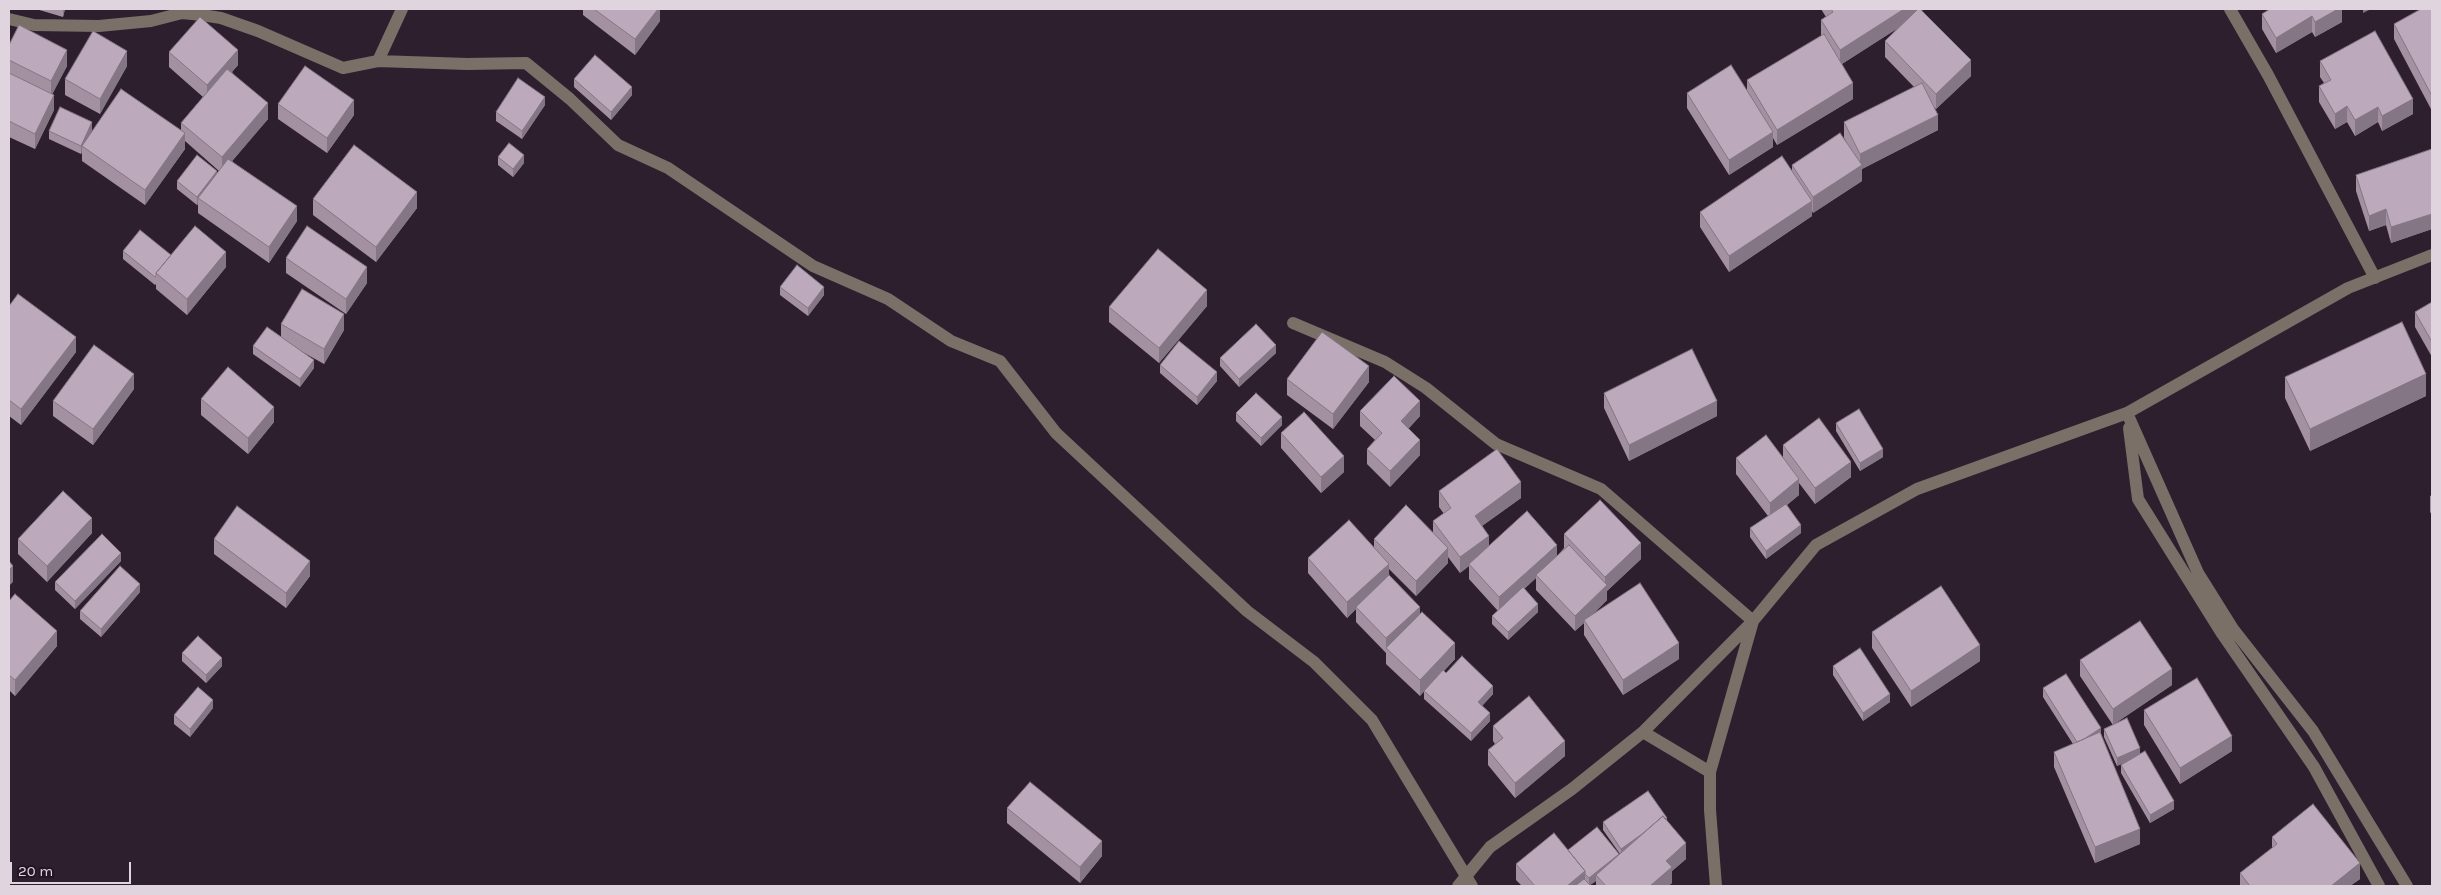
<!DOCTYPE html>
<html>
<head>
<meta charset="utf-8">
<style>
  body { margin:0 }
  #map { position:relative; width:2441px; height:895px; overflow:hidden; background:#2e1f2e; font-family:Karla,sans-serif }
  canvas { display:block }
  .frame { position:absolute; inset:0; border:10px solid #e0d5df; pointer-events:none }
  .scale { position:absolute; left:10px; top:862px; width:121px; height:22px; box-sizing:border-box; border:2px solid #e0d5df; border-top:0; padding-left:6px; font-size:15px; line-height:18px; white-space:nowrap; color:#e0d5df; -webkit-text-stroke:4px #241624; paint-order:stroke }
</style>
</head>
<body>
<div id="map">
<canvas width="2441" height="895"></canvas>
<div class="frame"></div>
<div class="scale">20 m</div>
</div>
<script>
const ctx = document.querySelector('canvas').getContext('2d');
ctx.lineJoin = 'round';
function shape(rows) {
  const path = new Path2D();
  for (const r of rows) {
    path.moveTo(r[0], r[1]);
    for (let i = 2; i < r.length; i += 2) path.lineTo(r[i], r[i + 1]);
  }
  return path;
}
function strokePath(path, color, width, dash) {
  ctx.strokeStyle = color;
  ctx.lineWidth = width;
  ctx.lineCap = dash ? 'butt' : 'round';
  ctx.setLineDash(dash || []);
  ctx.stroke(path);
}
function fillPath(path, color) {
  ctx.fillStyle = color;
  ctx.fill(path, 'evenodd');
}
strokePath(shape([
  [2230,9,2268,75,2375,278],
  [9,19,34,25,99,26,151,21,182,13,202,15,221,18,258,31,343,68,378,61,467,64,526,63,570,99,618,145,668,168,813,266,888,299,951,341,1000,361,1056,433,1247,611,1314,662,1372,720,1472,886],
  [378,61,402,9],
  [1293,323,1385,362,1426,388,1496,444,1601,489,1753,621,1710,772,1710,810,1716,886],
  [2127,413,2198,573,2233,629,2313,731,2407,886],
  [2129,428,2138,499,2221,632,2314,767,2379,886],
  [1643,732,1710,772],
  [1458,886,1490,847,1572,789,1643,732,1753,621,1816,545,1917,489,2127,413,2348,288,2432,255]
]), '#7b7068', 12);
fillPath(shape([
  [36,9,65,9,63,17],
  [583,9,660,9,660,21,635,55,583,15],
  [1821,9,1922,9,1922,10,1971,76,1936,109,1934,107,1938,130,1862,169,1862,181,1813,213,1812,211,1812,216,1729,272,1700,227,1700,212,1792,171,1792,165,1846,141,1844,138,1844,122,1914,87,1885,57,1885,41,1898,28,1842,64,1853,99,1777,145,1773,138,1773,147,1729,175,1687,108,1687,93,1747,91,1747,80,1821,36,1821,20,1826,17],
  [2342,9,2342,22,2315,37,2312,32,2276,53,2262,29,2262,14],
  [2432,9,2432,111,2394,39,2394,24],
  [9,45,67,66,52,94,54,110,35,149,9,137],
  [169,52,238,65,232,72,268,119,232,161,297,221,269,263,198,213,198,204,197,205,177,189,177,181,217,174,219,171,185,141,185,149,145,205,82,161,82,152,81,154,49,139,49,131,92,130,90,134,181,131,181,123,203,97,169,67],
  [2320,61,2413,114,2382,131,2378,122,2355,136,2347,122,2335,129,2319,102,2319,86,2324,83,2320,77],
  [127,66,100,114,65,95,65,79],
  [574,79,632,95,611,120,574,87],
  [278,104,354,115,327,153,278,119],
  [545,105,522,139,496,121,496,112],
  [2432,149,2432,229,2391,243,2386,225,2369,231,2356,191,2356,175],
  [498,157,524,163,513,177,498,165],
  [313,199,417,208,376,262,313,215],
  [123,251,171,255,226,267,187,315,156,289,156,284,155,285,123,259],
  [286,258,367,283,346,314,286,273],
  [780,287,824,295,808,316,780,295],
  [2432,302,2432,357,2415,327,2415,312],
  [9,306,76,352,21,425,9,416],
  [1207,306,1159,363,1109,322,1109,307],
  [281,324,344,330,324,364,299,350,314,368,300,387,253,354,253,346,281,337],
  [1276,353,1239,387,1220,366,1220,358],
  [1160,365,1217,381,1197,405,1160,373],
  [2285,377,2426,396,2310,451,2285,398],
  [1287,379,1369,382,1333,429,1287,395],
  [134,389,93,445,53,416,53,401],
  [1604,393,1717,416,1629,461,1604,408],
  [201,399,274,422,248,454,201,415],
  [1360,411,1420,416,1408,429,1420,455,1390,487,1367,464,1367,449,1375,440,1360,426],
  [1236,413,1282,425,1261,446,1236,421],
  [1836,423,1883,457,1860,471,1836,431],
  [1281,433,1344,472,1321,493,1281,448],
  [1783,445,1851,477,1815,504,1799,483,1799,495,1787,505,1801,533,1766,559,1750,537,1750,528,1768,516,1736,474,1736,458,1783,458],
  [1439,491,1521,498,1482,526,1489,546,1557,556,1564,548,1564,534,1641,559,1607,591,1607,600,1593,614,1679,659,1623,695,1584,635,1584,623,1575,631,1536,590,1536,578,1524,589,1538,612,1508,640,1492,624,1492,616,1498,611,1469,579,1469,566,1460,573,1448,557,1448,563,1416,596,1389,569,1389,576,1420,614,1455,659,1444,671,1446,673,1493,694,1482,706,1490,721,1471,741,1424,699,1424,691,1420,696,1386,664,1386,653,1356,622,1356,609,1347,618,1308,573,1308,558,1374,548,1374,539,1433,532,1433,521,1444,514,1439,507],
  [2432,495,2432,515,2430,512,2430,496],
  [92,533,47,582,18,554,18,539],
  [214,539,310,576,286,608,214,554],
  [121,561,75,609,55,590,55,582],
  [140,592,101,637,80,619,80,611],
  [9,601,57,646,15,696,9,690],
  [1872,632,1980,661,1911,707,1872,648],
  [182,653,222,666,206,683,182,661],
  [2080,660,2172,685,2114,724,2140,753,2174,809,2150,823,2121,773,2121,765,2123,763,2117,766,2104,737,2104,729,2113,725,2080,676],
  [1833,666,1890,702,1863,721,1833,675],
  [2043,688,2101,734,2140,844,2095,863,2054,767,2054,752,2073,744,2043,697],
  [213,708,190,737,174,724,174,715],
  [2144,710,2232,751,2180,784,2144,725],
  [1493,726,1565,756,1515,798,1488,765,1488,750,1495,744,1493,741],
  [1007,808,1102,856,1080,883,1007,823],
  [1667,821,1686,859,1672,871,1672,883,1668,886,1596,886,1596,881,1590,885,1591,886,1522,886,1516,880,1516,864,1568,850,1620,854,1603,830,1603,822],
  [2272,837,2360,879,2350,886,2240,886,2240,873,2272,848]
]), '#a391a2');
fillPath(shape([
  [63,9,65,9,63,17],
  [658,9,660,9,660,21,635,55,635,39],
  [1904,9,1922,9,1922,13,1840,65,1840,50],
  [2338,9,2342,9,2342,22,2315,37,2315,22],
  [2363,9,2371,9,2363,13],
  [2312,16,2312,32,2276,53,2276,38],
  [67,50,67,66,51,97,51,81],
  [238,50,238,65,207,100,207,85],
  [127,51,127,66,100,114,100,99],
  [1971,60,1971,76,1936,109,1936,94],
  [1853,83,1853,99,1777,145,1777,130],
  [632,87,632,95,611,120,611,112],
  [54,95,54,110,35,149,35,134],
  [545,97,545,105,522,139,522,131],
  [2413,99,2413,114,2382,131,2382,116],
  [354,100,354,115,327,153,327,138],
  [268,103,268,119,222,173,222,157],
  [2347,106,2347,122,2335,129,2335,114],
  [2378,107,2378,122,2355,136,2355,120],
  [1938,115,1938,130,1862,169,1862,181,1813,213,1813,197,1860,166,1860,154],
  [92,122,92,130,84,147,82,146,82,152,81,154,81,146],
  [1773,132,1773,147,1729,175,1729,160],
  [185,133,185,149,145,205,145,190],
  [524,155,524,163,513,177,513,169],
  [217,171,217,179,198,198,198,204,197,205,197,197],
  [417,192,417,208,376,262,376,247],
  [1812,201,1812,216,1729,272,1729,256],
  [297,206,297,221,269,263,269,247],
  [2386,209,2386,225,2369,231,2369,216],
  [2432,214,2432,229,2391,243,2391,227],
  [226,252,226,267,187,315,187,299],
  [367,267,367,283,346,314,346,299],
  [824,287,824,295,808,316,808,308],
  [1207,290,1207,306,1159,363,1159,348],
  [344,314,344,330,324,364,324,349],
  [76,337,76,352,21,425,21,409],
  [1276,345,1276,353,1239,387,1239,379],
  [314,360,314,368,300,387,300,379],
  [1369,366,1369,382,1333,429,1333,414],
  [1217,372,1217,381,1197,405,1197,397],
  [134,374,134,389,93,445,93,429],
  [2426,374,2426,396,2310,451,2310,429],
  [1420,401,1420,416,1401,437,1401,421],
  [1717,401,1717,416,1629,461,1629,445],
  [274,407,274,422,248,454,248,438],
  [1282,417,1282,425,1261,446,1261,438],
  [1420,440,1420,455,1390,487,1390,471],
  [1883,449,1883,457,1860,471,1860,463],
  [1344,456,1344,472,1321,493,1321,477],
  [1851,462,1851,477,1815,504,1815,488],
  [1799,479,1799,495,1770,518,1770,503],
  [1521,482,1521,498,1475,531,1475,516],
  [92,518,92,533,47,582,47,566],
  [1801,525,1801,533,1766,559,1766,551],
  [1489,536,1489,551,1469,564,1469,566,1460,573,1460,557],
  [1641,543,1641,559,1607,591,1607,600,1585,622,1584,620,1584,623,1575,631,1575,616,1605,587,1605,577],
  [1557,545,1557,560,1536,575,1536,578,1499,612,1499,597],
  [1448,548,1448,563,1416,596,1416,581],
  [121,553,121,561,75,609,75,601],
  [310,561,310,576,286,608,286,593],
  [1389,564,1389,580,1356,607,1356,609,1347,618,1347,602],
  [13,566,13,582,9,586,9,570],
  [140,584,140,592,101,637,101,629],
  [1538,604,1538,612,1508,640,1508,632],
  [1420,607,1420,622,1386,648,1386,638],
  [57,631,57,646,15,696,15,680],
  [1455,643,1455,659,1420,696,1420,680],
  [1679,643,1679,659,1623,695,1623,680],
  [1980,645,1980,661,1911,707,1911,691],
  [222,658,222,666,206,683,206,675],
  [2172,669,2172,685,2113,725,2113,709],
  [1493,686,1493,694,1478,710,1478,702],
  [1890,694,1890,702,1863,721,1863,713],
  [213,700,213,708,190,737,190,729],
  [1490,713,1490,721,1471,741,1471,733],
  [2101,728,2101,736,2078,743],
  [2232,736,2232,751,2180,784,2180,768],
  [1565,741,1565,756,1515,798,1515,783],
  [2140,748,2140,756,2117,766,2117,758],
  [2174,801,2174,809,2150,823,2150,815],
  [1667,818,1667,826,1621,857,1621,849],
  [2140,829,2140,844,2095,863,2095,847],
  [1102,841,1102,856,1080,883,1080,867],
  [1686,843,1686,859,1672,871,1672,883,1668,886,1650,886,1666,861],
  [1619,854,1619,862,1596,875,1596,881,1589,886,1589,878],
  [2360,863,2360,879,2350,886,2331,886],
  [1585,871,1585,886,1567,886]
]), '#847684');
const building = shape([
  [594,9,658,9,635,39,594,9],
  [1831,9,1904,9,1840,50,1821,20,1833,12,1831,9],
  [1918,9,1920,9,1971,60,1936,94,1885,41,1918,9],
  [2270,9,2338,9,2315,22,2312,16,2276,38,2262,14,2270,9],
  [2421,9,2432,9,2432,96,2394,24,2421,9],
  [200,17,238,50,207,85,169,52,200,17],
  [19,25,67,50,51,81,9,60,9,45,19,25],
  [93,31,127,51,100,99,65,79,93,31],
  [2375,31,2413,99,2382,116,2378,107,2355,120,2347,106,2335,114,2319,86,2331,80,2320,61,2375,31],
  [1824,34,1853,83,1777,130,1747,80,1824,34],
  [595,55,632,87,611,112,574,79,595,55],
  [1731,65,1773,132,1729,160,1687,93,1731,65],
  [305,66,354,100,327,138,278,104,305,66],
  [227,69,268,103,222,157,181,123,227,69],
  [9,73,54,95,35,134,9,121,9,73],
  [518,78,545,97,522,131,496,112,518,78],
  [1922,83,1938,115,1860,154,1844,122,1922,83],
  [121,89,185,133,145,190,82,146,121,89],
  [60,107,92,122,81,146,49,131,60,107],
  [1840,133,1862,165,1813,197,1792,165,1840,133],
  [509,143,524,155,513,169,498,157,509,143],
  [354,145,417,192,376,247,313,199,354,145],
  [2432,149,2432,214,2391,227,2386,209,2369,216,2356,175,2432,149],
  [197,155,217,171,197,197,177,181,197,155],
  [1782,156,1812,201,1729,256,1700,212,1782,156],
  [228,159,297,206,269,247,198,198,228,159],
  [195,226,226,252,187,299,156,273,195,226],
  [307,226,367,267,346,299,286,258,307,226],
  [140,230,171,255,156,273,156,276,155,277,123,251,140,230],
  [1158,249,1207,290,1159,348,1109,307,1158,249],
  [797,265,824,287,808,308,780,287,797,265],
  [302,289,344,314,324,349,281,324,302,289],
  [18,294,76,337,21,409,9,400,9,306,18,294],
  [2432,302,2432,342,2415,312,2432,302],
  [2402,322,2426,374,2310,429,2285,377,2402,322],
  [1256,324,1276,345,1239,379,1220,358,1256,324],
  [267,327,314,360,300,379,253,346,267,327],
  [1322,332,1369,366,1333,414,1287,379,1322,332],
  [1179,341,1217,372,1197,397,1160,365,1179,341],
  [94,345,134,374,93,429,53,401,94,345],
  [1692,349,1717,401,1629,445,1604,393,1692,349],
  [228,367,274,407,248,438,201,399,228,367],
  [1394,376,1420,401,1401,421,1420,440,1390,471,1367,449,1382,433,1360,411,1394,376],
  [1256,393,1282,417,1261,438,1236,413,1256,393],
  [1859,409,1883,449,1860,463,1836,423,1859,409],
  [1304,412,1344,456,1321,477,1281,433,1304,412],
  [1819,418,1851,462,1815,488,1783,445,1819,418],
  [1766,435,1799,479,1770,503,1736,458,1766,435],
  [1497,449,1521,482,1475,516,1489,536,1460,557,1433,521,1451,508,1439,491,1497,449],
  [63,491,92,518,47,566,18,539,63,491],
  [1600,500,1641,543,1605,577,1564,534,1600,500],
  [1786,504,1801,525,1766,551,1750,528,1786,504],
  [1406,505,1448,548,1416,581,1374,539,1406,505],
  [237,506,310,561,286,593,214,539,237,506],
  [1527,511,1557,545,1499,597,1469,564,1527,511],
  [1349,520,1389,564,1347,602,1308,558,1349,520],
  [102,534,121,553,75,601,55,582,102,534],
  [1569,545,1607,585,1575,616,1536,575,1569,545],
  [9,561,13,566,9,570,9,561],
  [120,566,140,584,101,629,80,611,120,566],
  [1389,575,1420,607,1386,638,1356,607,1389,575],
  [1640,583,1679,643,1623,680,1584,620,1640,583],
  [1941,586,1980,645,1911,691,1872,632,1941,586],
  [1523,587,1538,604,1508,632,1492,616,1523,587],
  [15,594,57,631,15,680,9,675,9,601,15,594],
  [1422,612,1455,643,1420,680,1386,648,1422,612],
  [2140,621,2172,669,2113,709,2080,660,2140,621],
  [198,636,222,658,206,675,182,653,198,636],
  [1860,648,1890,694,1863,713,1833,666,1860,648],
  [1462,656,1493,686,1478,702,1490,713,1471,733,1424,691,1443,670,1446,673,1462,656],
  [2066,674,2101,728,2084,739,2077,742,2043,688,2066,674],
  [2197,678,2232,736,2180,768,2144,710,2197,678],
  [198,687,213,700,190,729,174,715,198,687],
  [1529,696,1565,741,1515,783,1488,750,1503,738,1493,726,1529,696],
  [2127,718,2140,748,2117,758,2104,729,2127,718],
  [2100,732,2140,829,2095,847,2054,752,2100,732],
  [2145,751,2174,801,2150,815,2121,765,2145,751],
  [1030,782,1102,841,1080,867,1007,808,1030,782],
  [1648,791,1667,818,1665,819,1663,816,1642,834,1621,849,1603,822,1648,791],
  [2313,804,2360,863,2331,886,2250,886,2240,873,2277,844,2272,837,2313,804],
  [1663,816,1686,843,1666,861,1672,867,1650,886,1606,886,1596,875,1663,816],
  [1597,827,1619,854,1589,878,1585,874,1585,871,1568,850,1597,827],
  [1554,833,1585,871,1567,886,1535,886,1516,864,1554,833],
  [1584,879,1591,886,1575,886,1584,879]
]);
fillPath(building, '#bda9bc');
strokePath(building, '#847684', 1);
</script>
</body>
</html>
